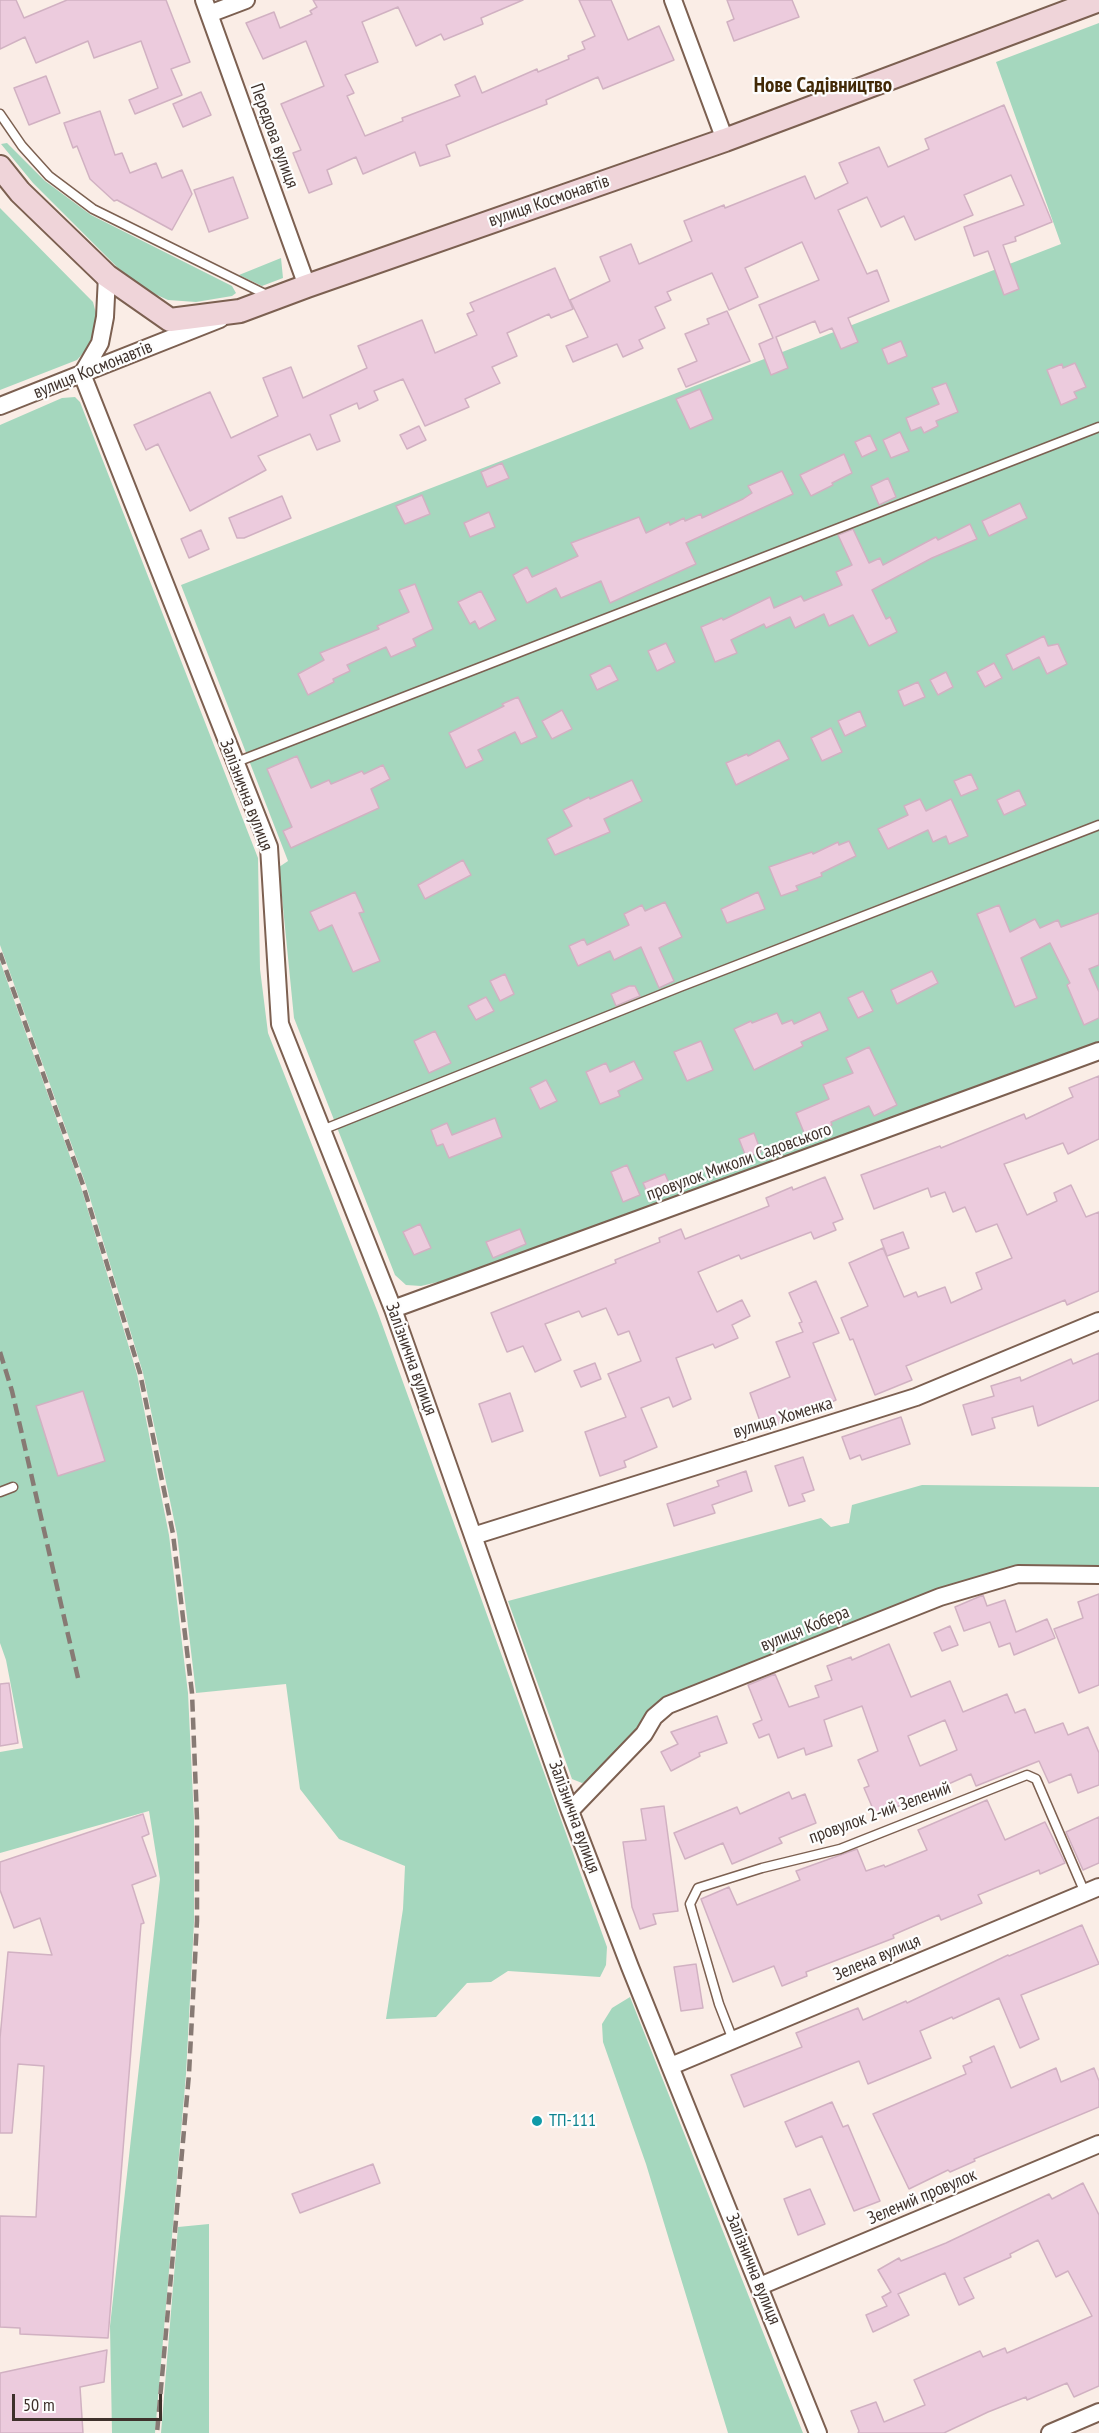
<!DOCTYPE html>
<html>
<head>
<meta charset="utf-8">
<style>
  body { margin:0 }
  #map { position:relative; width:1099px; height:2433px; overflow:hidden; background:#faede6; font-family:"PT Sans Narrow",sans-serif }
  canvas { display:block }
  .scale { position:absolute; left:12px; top:2394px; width:150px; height:27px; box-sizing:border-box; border:3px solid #3e312b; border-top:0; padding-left:8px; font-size:18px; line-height:21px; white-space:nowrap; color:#3e312b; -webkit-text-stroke:4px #fdfdfd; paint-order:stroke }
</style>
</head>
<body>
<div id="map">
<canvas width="1099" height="2433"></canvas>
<div class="scale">50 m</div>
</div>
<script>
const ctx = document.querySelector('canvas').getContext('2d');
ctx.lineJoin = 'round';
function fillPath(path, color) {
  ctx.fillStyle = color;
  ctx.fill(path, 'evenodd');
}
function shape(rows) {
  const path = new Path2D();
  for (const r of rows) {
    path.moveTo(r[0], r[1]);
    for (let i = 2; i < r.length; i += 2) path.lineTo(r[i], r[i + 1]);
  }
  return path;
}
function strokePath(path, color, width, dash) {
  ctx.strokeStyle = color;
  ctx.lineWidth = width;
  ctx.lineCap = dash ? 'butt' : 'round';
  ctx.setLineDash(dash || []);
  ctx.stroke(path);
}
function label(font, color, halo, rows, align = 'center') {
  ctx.font = font + ' "PT Sans Narrow",sans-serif';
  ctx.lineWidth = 4.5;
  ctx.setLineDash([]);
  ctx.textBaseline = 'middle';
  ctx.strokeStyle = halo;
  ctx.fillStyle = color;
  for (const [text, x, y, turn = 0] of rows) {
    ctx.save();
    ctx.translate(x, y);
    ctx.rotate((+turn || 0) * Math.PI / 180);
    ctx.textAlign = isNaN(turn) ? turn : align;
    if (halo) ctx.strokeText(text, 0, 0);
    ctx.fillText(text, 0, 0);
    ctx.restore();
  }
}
fillPath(shape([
  [1099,23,1099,1045,485,1271,421,1286,406,1285,395,1275,294,1018,279,867,288,861,181,585,1061,244,996,62],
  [7,143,45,181,91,215,232,286,236,293,232,296,196,302,168,300,148,291,117,267,33,183,1,144],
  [0,208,93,302,97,317,93,342,77,360,0,390],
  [281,258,283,278,262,286,239,275],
  [75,397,80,402,258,858,260,969,268,1033,378,1313,607,1947,606,1965,600,1977,508,1971,491,1982,467,1983,436,2017,386,2019,403,1909,405,1866,339,1839,300,1789,286,1684,196,1693,177,1534,143,1373,86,1185,0,945,0,425,62,398],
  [0,961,81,1187,137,1374,169,1535,188,1693,194,1819,194,1922,186,2074,155,2433,112,2433,110,2326,160,1879,149,1811,0,1853,0,1752,23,1748,6,1660,0,1643],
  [922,1485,1099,1487,1099,1569,1018,1567,663,1701,594,1779,582,1783,572,1779,508,1601,821,1518,831,1527,849,1523,852,1505],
  [630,1997,803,2433,728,2433,646,2164,603,2042,602,2024,612,2008],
  [209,2224,209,2433,161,2433,178,2227]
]), '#a5d7be');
const building = shape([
  [0,0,16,0,24,18,67,0,166,0,190,62,171,69,182,95,135,114,129,100,158,88,141,41,94,58,88,41,36,63,25,37,0,49,0,0],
  [313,0,523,0,481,18,483,24,444,40,441,34,416,46,398,7,362,22,378,62,345,75,354,93,347,96,365,136,403,121,402,118,460,96,455,85,475,76,482,93,537,69,538,72,569,59,568,56,585,49,582,42,595,36,579,0,611,0,628,40,659,26,674,60,603,89,598,77,546,100,547,104,446,145,450,156,420,166,415,152,363,174,356,157,327,170,332,184,309,193,293,153,301,150,281,104,324,86,306,41,263,59,246,23,274,12,280,28,312,14,310,11,317,7,313,0],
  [727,0,792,0,799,17,734,41,727,22,734,19,727,0],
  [46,76,60,113,29,125,14,88,46,76],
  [201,92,211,115,183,127,173,104,201,92],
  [1004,105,1052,222,1015,237,1016,241,1003,245,1019,289,1004,295,988,251,974,256,964,227,1024,205,1011,175,964,195,973,215,915,240,904,216,881,227,867,197,838,210,867,274,877,270,889,301,848,318,858,342,841,349,832,328,820,333,815,321,776,337,788,368,771,375,759,344,773,338,759,305,819,280,802,242,745,268,758,297,729,310,712,273,667,292,671,300,655,307,665,328,639,340,643,348,623,357,617,344,573,362,566,346,588,337,570,300,610,281,600,257,631,244,639,264,692,241,684,221,724,205,725,208,805,176,815,199,848,183,839,163,879,147,888,167,929,149,925,139,1004,105],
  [100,111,115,155,122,153,130,173,156,163,162,178,182,170,192,194,172,230,117,200,114,201,90,179,77,146,73,148,64,123,100,111],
  [233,177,248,218,209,232,194,190,233,177],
  [555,268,573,309,551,318,549,314,507,333,517,356,492,367,500,383,465,399,469,407,425,426,403,379,374,391,378,400,359,409,357,403,330,415,340,441,317,450,310,434,258,456,266,470,190,511,158,444,146,450,134,425,210,392,231,438,278,416,263,378,291,367,303,398,367,368,358,346,422,320,435,353,477,335,467,314,474,311,470,303,555,268],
  [727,311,750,361,686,387,678,369,697,361,685,334,709,324,707,319,727,311],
  [901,341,907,356,888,364,882,349,901,341],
  [1075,363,1086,387,1074,392,1077,398,1061,405,1047,370,1062,364,1063,368,1075,363],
  [946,383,958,412,936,421,938,426,924,433,921,427,911,431,906,418,939,404,932,388,946,383],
  [700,389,713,419,690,429,676,399,700,389],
  [419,426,426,440,407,449,400,435,419,426],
  [900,432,909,451,891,458,883,440,900,432],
  [870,435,877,450,862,457,855,442,870,435],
  [844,454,852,473,832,483,833,485,811,496,800,475,844,454],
  [502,463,509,478,487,487,481,472,502,463],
  [782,471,793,494,686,543,696,564,610,603,601,581,561,598,556,588,527,603,513,575,527,567,532,577,578,556,571,543,639,517,646,533,669,522,670,525,684,518,685,521,701,514,702,518,743,499,752,493,748,486,782,471],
  [888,478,896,497,879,505,871,486,888,478],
  [422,495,430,514,405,524,396,506,422,495],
  [282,496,291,518,244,538,237,538,229,518,282,496],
  [1020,503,1027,518,989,536,982,521,1020,503],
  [489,512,495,527,470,537,464,523,489,512],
  [970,524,977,539,932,558,872,590,886,619,890,617,897,632,869,646,853,615,829,626,824,614,795,628,790,617,766,628,764,624,731,640,737,653,715,662,701,627,722,618,723,620,770,597,774,608,801,596,804,601,842,585,836,572,852,565,838,535,853,529,869,563,880,558,883,565,936,537,938,540,970,524],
  [201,530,209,549,189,558,181,539,201,530],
  [415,584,433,629,413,639,416,646,391,657,386,647,347,665,350,671,333,679,334,682,308,695,298,674,324,660,320,653,379,629,377,626,409,612,399,590,415,584],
  [481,591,496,620,479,629,475,621,470,624,458,602,481,591],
  [1044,636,1048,646,1058,644,1067,664,1047,674,1039,657,1013,670,1006,655,1044,636],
  [666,643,675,662,657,671,648,651,666,643],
  [994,663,1002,678,985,687,977,672,994,663],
  [610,665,618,680,597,690,590,675,610,665],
  [946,672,953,687,938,695,930,680,946,672],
  [918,682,925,697,904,706,898,691,918,682],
  [518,697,537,737,521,744,515,732,478,750,483,760,466,768,449,733,504,706,502,704,518,697],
  [562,710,572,729,552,739,542,721,562,710],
  [860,711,866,726,845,736,838,721,860,711],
  [831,728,842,752,822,761,811,738,831,728],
  [779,740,789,759,736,785,726,763,747,754,748,756,779,740],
  [297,756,311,788,329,780,331,784,362,771,364,774,383,765,390,779,371,789,379,808,291,848,283,831,292,827,267,769,297,756],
  [971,774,978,789,961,796,954,781,971,774],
  [632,780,642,801,604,819,610,832,555,855,547,839,572,826,563,810,589,797,590,799,632,780],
  [1019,790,1026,805,1004,815,997,800,1019,790],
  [920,799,926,811,951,799,968,836,949,844,946,836,933,842,928,830,888,849,878,829,908,815,904,806,920,799],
  [849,841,856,856,821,873,822,876,796,886,798,890,781,896,769,867,812,852,813,854,838,842,839,845,849,841],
  [463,860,471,875,425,899,418,885,463,860],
  [355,892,364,912,359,913,380,961,353,972,332,925,319,931,310,912,355,892],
  [758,892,765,909,727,923,721,909,758,892],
  [665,902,682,937,659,948,674,981,659,988,641,947,614,960,610,951,578,966,569,946,584,939,587,945,629,925,624,914,642,905,645,911,665,902],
  [999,905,1010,932,1035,919,1040,928,1058,920,1061,927,1099,913,1099,965,1089,969,1099,992,1099,1018,1084,1025,1067,985,1070,983,1050,943,1021,958,1037,998,1015,1007,977,914,999,905],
  [932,971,938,983,897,1004,891,990,932,971],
  [505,974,514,994,500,1001,490,981,505,974],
  [629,986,635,986,640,996,616,1006,611,994,629,986],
  [863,991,873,1011,858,1018,848,998,863,991],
  [486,997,494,1011,476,1020,468,1006,486,997],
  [820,1012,828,1030,801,1042,803,1046,754,1070,734,1029,751,1021,752,1023,777,1013,782,1024,792,1020,794,1024,820,1012],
  [435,1031,451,1063,429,1073,414,1041,435,1031],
  [701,1041,713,1070,687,1081,674,1052,701,1041],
  [869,1047,897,1105,874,1116,869,1106,831,1122,832,1125,805,1135,796,1113,829,1099,823,1085,853,1073,846,1058,869,1047],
  [634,1061,643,1079,618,1091,620,1096,600,1104,586,1072,606,1063,610,1072,634,1061],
  [1099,1076,1099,1139,1068,1154,1063,1143,1004,1164,1027,1215,1057,1201,1054,1193,1071,1185,1086,1217,1099,1212,1099,1291,1067,1305,1065,1300,906,1366,912,1380,875,1395,853,1339,850,1340,841,1318,868,1306,849,1263,883,1248,904,1297,916,1292,918,1297,945,1287,951,1303,982,1289,976,1273,1012,1258,997,1224,976,1232,965,1207,953,1212,945,1192,931,1197,928,1188,874,1209,861,1175,940,1146,941,1148,1024,1114,1026,1119,1073,1097,1069,1088,1099,1076],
  [546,1080,557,1101,540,1109,530,1088,546,1080],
  [495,1118,502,1137,449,1158,443,1144,437,1146,431,1130,447,1123,452,1135,495,1118],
  [754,1133,761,1152,746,1157,739,1139,754,1133],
  [627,1165,640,1195,623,1202,611,1172,627,1165],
  [665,1174,672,1190,650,1199,643,1183,665,1174],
  [825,1177,843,1219,833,1223,836,1230,814,1239,811,1232,741,1259,739,1255,698,1272,717,1312,742,1300,750,1316,732,1325,738,1338,715,1348,713,1344,676,1358,691,1399,673,1407,669,1397,641,1408,657,1447,624,1461,626,1467,600,1476,585,1432,626,1417,608,1374,641,1361,629,1331,618,1335,606,1308,582,1317,579,1311,545,1324,561,1360,535,1372,523,1346,507,1352,491,1313,616,1263,615,1260,660,1242,659,1238,681,1229,685,1239,769,1206,766,1198,792,1187,793,1190,825,1177],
  [420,1224,431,1248,414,1255,403,1232,420,1224],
  [520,1229,526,1244,493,1258,486,1242,520,1229],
  [903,1232,909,1248,887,1256,881,1240,903,1232],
  [816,1281,839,1333,813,1343,836,1400,777,1425,774,1419,761,1424,750,1393,790,1377,776,1342,803,1332,799,1323,802,1322,789,1293,816,1281],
  [1099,1353,1099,1400,1038,1426,1033,1406,992,1418,995,1428,972,1435,963,1405,994,1396,991,1386,1020,1377,1021,1381,1071,1359,1073,1364,1099,1353],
  [595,1363,601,1379,581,1387,574,1371,595,1363],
  [83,1391,105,1461,58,1476,36,1406,83,1391],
  [510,1393,523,1431,492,1442,479,1404,510,1393],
  [901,1417,910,1444,862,1460,860,1455,850,1459,842,1437,901,1417],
  [803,1457,814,1490,802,1494,805,1501,789,1506,775,1466,803,1457],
  [746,1471,752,1491,712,1505,715,1513,674,1526,667,1504,719,1486,717,1481,746,1471],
  [1099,1594,1099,1685,1079,1693,1054,1629,1083,1618,1078,1602,1099,1594],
  [983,1595,987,1606,1005,1600,1016,1632,1047,1619,1055,1638,1014,1655,1010,1643,999,1647,990,1622,964,1631,955,1607,983,1595],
  [950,1626,958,1645,942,1651,934,1633,950,1626],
  [889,1644,911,1697,950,1681,963,1712,1007,1694,1015,1713,1025,1709,1035,1733,1063,1723,1068,1735,1088,1727,1099,1753,1099,1785,1078,1793,1071,1774,1049,1783,1039,1761,976,1786,971,1774,876,1816,864,1788,869,1786,858,1760,878,1751,862,1706,824,1720,832,1746,806,1755,804,1748,778,1758,769,1734,759,1738,753,1724,762,1720,748,1685,775,1674,789,1707,819,1697,815,1686,832,1680,827,1666,851,1657,852,1660,889,1644],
  [945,1720,957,1750,920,1766,908,1736,945,1720],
  [9,1683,18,1743,0,1746,0,1684,9,1683],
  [717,1716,727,1743,699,1753,700,1756,671,1771,661,1752,678,1744,671,1732,717,1716],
  [789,1792,792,1799,805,1794,816,1823,779,1838,782,1843,732,1864,723,1843,685,1859,674,1833,737,1807,740,1814,789,1792],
  [987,1800,1005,1840,1045,1822,1065,1863,1040,1874,1039,1870,978,1895,982,1903,941,1920,939,1915,893,1935,894,1938,806,1972,807,1976,782,1986,774,1966,733,1982,701,1899,729,1887,737,1905,800,1880,796,1871,857,1849,866,1871,884,1865,885,1867,927,1850,918,1830,987,1800],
  [664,1806,678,1911,653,1914,656,1924,640,1929,632,1907,623,1842,646,1840,641,1809,664,1806],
  [143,1814,149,1834,142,1837,156,1876,132,1885,144,1923,141,1924,108,2338,20,2334,20,2328,0,2327,0,2216,36,2217,44,2066,18,2064,12,2133,0,2133,0,2038,8,1952,52,1955,40,1918,14,1928,0,1890,0,1862,143,1814],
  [1099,1817,1099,1863,1083,1870,1066,1832,1099,1817],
  [1082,1925,1099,1964,1021,1995,1039,2039,1020,2048,999,1998,953,2019,952,2017,920,2031,931,2058,868,2084,859,2061,744,2107,731,2075,802,2047,796,2033,858,2008,863,2020,906,2001,907,2003,1008,1955,1009,1956,1082,1925],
  [696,1964,703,2008,681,2011,674,1967,696,1964],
  [994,2046,1011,2088,1056,2068,1061,2082,1094,2068,1099,2081,1099,2107,974,2159,975,2161,950,2172,948,2170,909,2189,873,2114,966,2074,963,2066,972,2062,970,2057,994,2046],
  [832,2102,843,2127,848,2125,880,2201,854,2211,822,2136,796,2147,785,2122,832,2102],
  [373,2164,380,2183,300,2213,292,2194,373,2164],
  [1083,2183,1099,2215,1099,2386,1074,2397,1067,2383,1027,2400,1026,2397,988,2412,944,2433,858,2433,859,2431,851,2411,876,2402,884,2422,925,2405,914,2380,980,2351,983,2357,1005,2348,1007,2353,1092,2316,1068,2271,1056,2277,1038,2240,1010,2254,1011,2257,964,2278,974,2298,959,2305,945,2273,898,2294,909,2315,873,2332,866,2315,887,2306,882,2297,891,2292,878,2270,899,2258,901,2261,946,2243,1049,2194,1052,2199,1083,2183],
  [810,2189,825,2224,798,2235,784,2199,810,2189],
  [107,2350,104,2382,80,2387,83,2433,0,2433,0,2373,107,2350]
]);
fillPath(building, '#eccbdd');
strokePath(building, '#d1b1c2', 1.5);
const lane = shape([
  [0,114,22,146,49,176,93,209,269,296],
  [234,763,1099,427],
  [322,1130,680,987,1099,825],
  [0,1492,13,1487],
  [733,2040,719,2004,690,1904,698,1888,762,1868,840,1849,1027,1775,1036,1779,1085,1893]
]);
const street = shape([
  [204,0,307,286],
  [673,0,725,140],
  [209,14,246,0],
  [107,276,105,317,100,343,82,374,269,847,280,1024,393,1309,570,1811,630,1967,818,2433],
  [0,406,220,319],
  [393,1309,1099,1051],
  [473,1536,916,1397,1099,1321],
  [570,1811,644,1734,654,1717,668,1705,940,1597,1018,1574,1099,1575],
  [671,2066,1099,1887],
  [760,2286,1099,2144],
  [1050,2433,1099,2412]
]);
const secondary = shape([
  [0,167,20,192,107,276,170,320,240,311,307,286,725,140,1099,0]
]);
strokePath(lane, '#7c6051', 11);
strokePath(street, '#7c6051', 20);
strokePath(secondary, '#7c6051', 26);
strokePath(lane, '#fff', 8);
strokePath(street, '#fff', 16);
strokePath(secondary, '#efd4d9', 22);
strokePath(shape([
  [0,953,83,1185,140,1373,173,1534,192,1693,197,1819,197,1921,189,2074,157,2433],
  [0,1352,12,1391,78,1678]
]), '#877a74', 4.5, [12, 6]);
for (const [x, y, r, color] of [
  [537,2121,6,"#0f9aa8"]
]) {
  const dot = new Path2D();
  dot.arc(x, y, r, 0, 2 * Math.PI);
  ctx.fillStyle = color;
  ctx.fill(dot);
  strokePath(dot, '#fdfdfd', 2);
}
label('18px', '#3e312b', '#fdfdfd', [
  ["Передова вулиця",274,136,70],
  ["вулиця Космонавтів",549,201,-19],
  ["вулиця Космонавтів",93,370,-22],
  ["Залізнична вулиця",246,795,69],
  ["провулок Миколи Садовського",739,1162,-20],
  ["Залізнична вулиця",411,1359,70],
  ["вулиця Хоменка",783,1418,-17],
  ["вулиця Кобера",805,1629,-22],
  ["провулок 2-ий Зелений",880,1813,-20],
  ["Залізнична вулиця",574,1817,70],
  ["Зелена вулиця",877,1958,-23],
  ["Зелений провулок",922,2197,-23],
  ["Залізнична вулиця",753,2269,68]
]);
label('18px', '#0d838f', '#fdfdfd', [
  ["ТП-111",549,2121]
], 'left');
label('bold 21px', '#422906', '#fdfdfd', [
  ["Нове Садівництво",823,86]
]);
</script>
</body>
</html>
